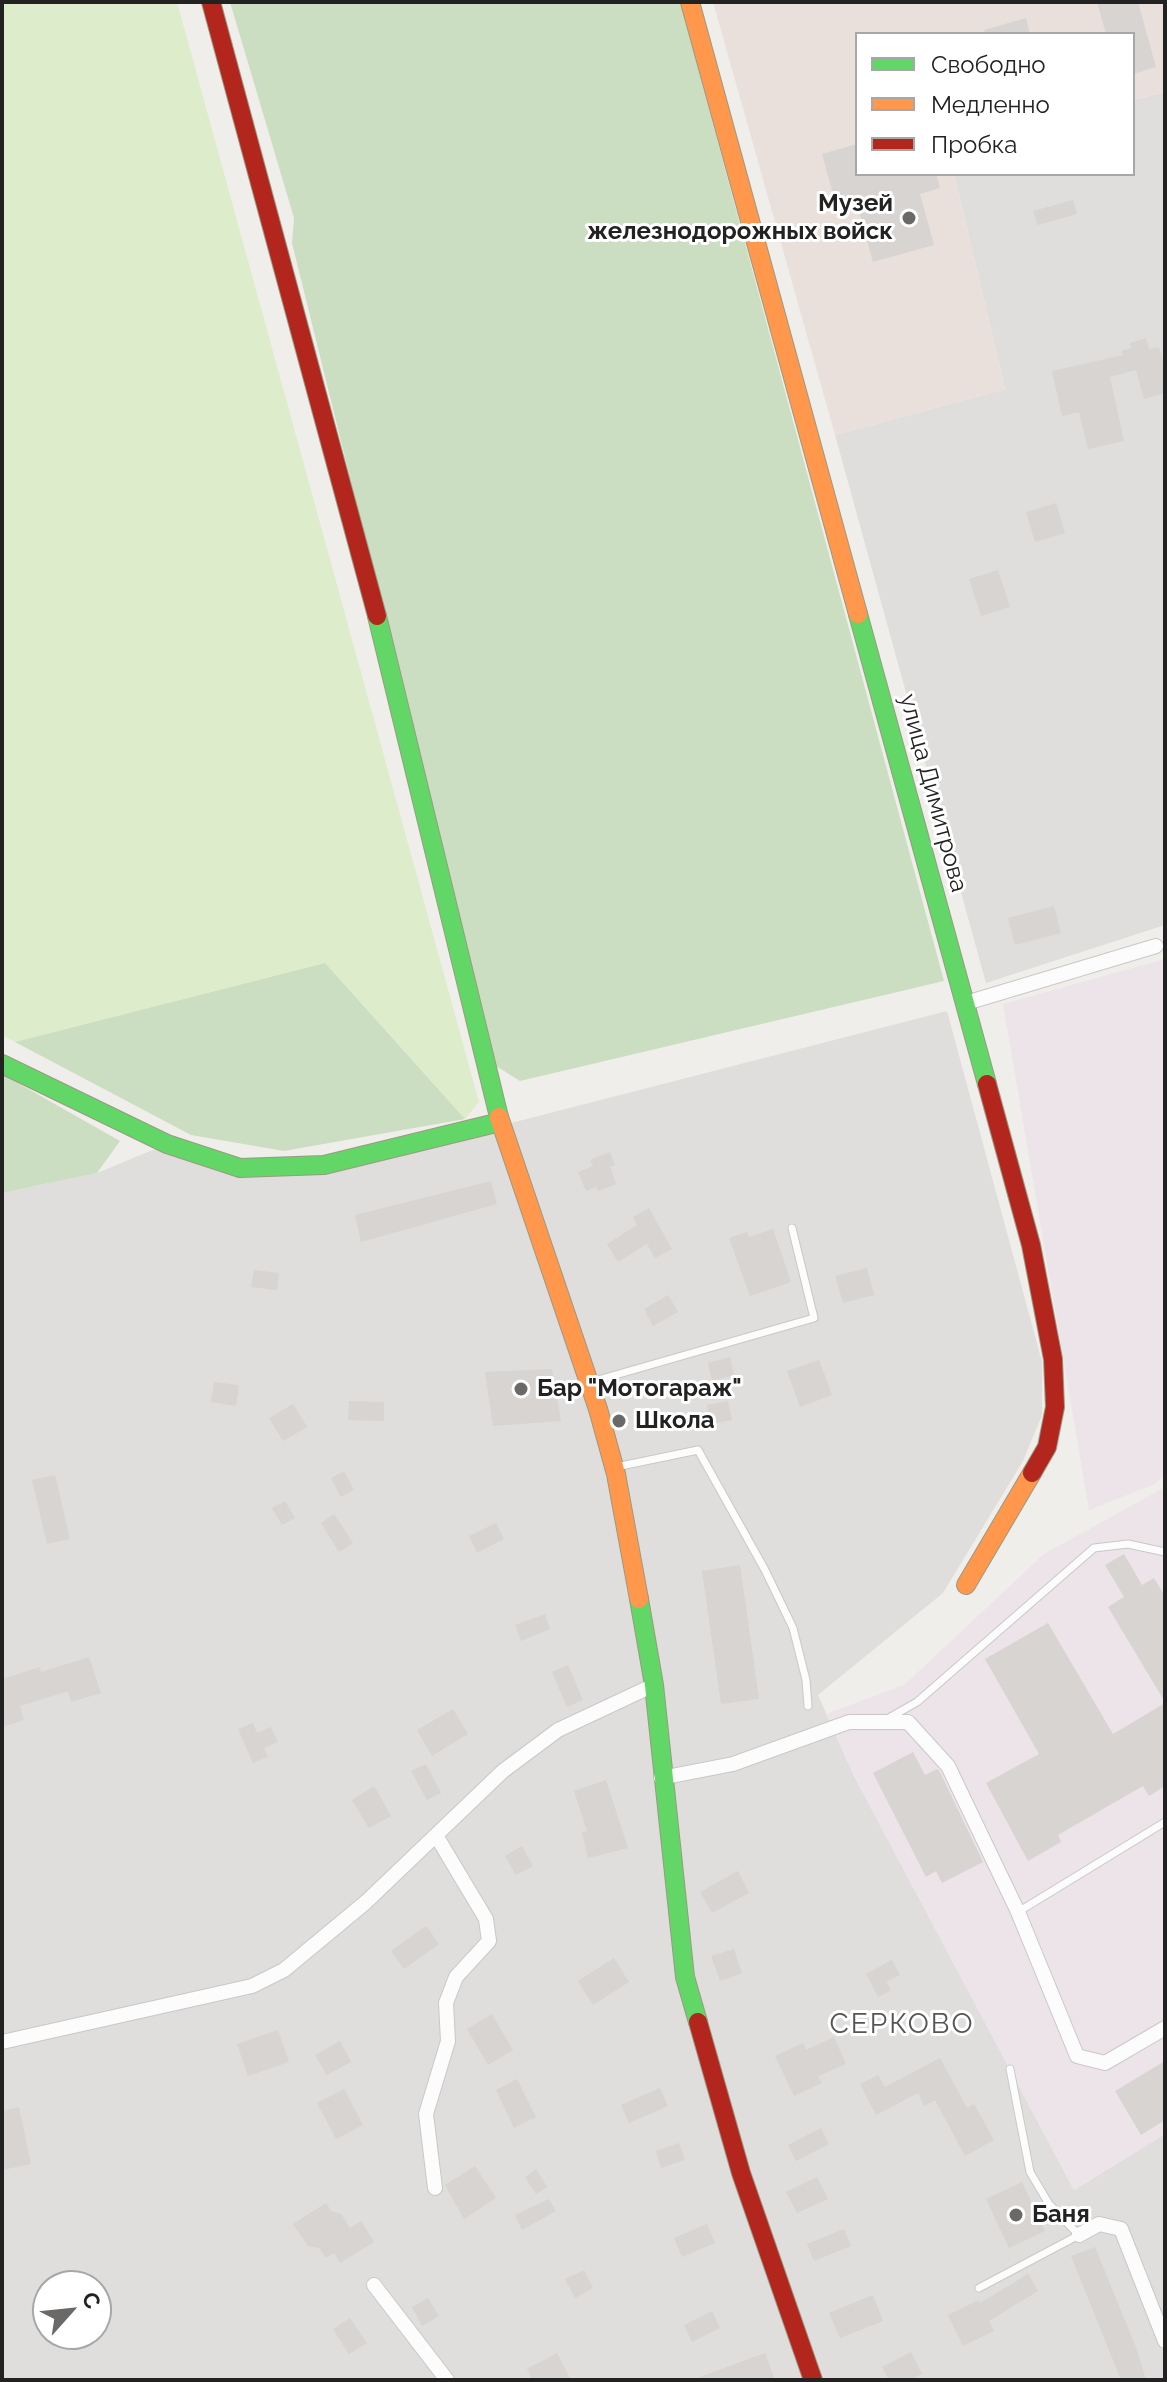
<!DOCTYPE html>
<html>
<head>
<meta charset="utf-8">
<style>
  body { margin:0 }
  #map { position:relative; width:1167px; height:2382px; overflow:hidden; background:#f0eeeb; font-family:Raleway,sans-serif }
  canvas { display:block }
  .frame { position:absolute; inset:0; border:4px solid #222; pointer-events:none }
  .legend { position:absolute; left:855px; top:32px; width:280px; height:144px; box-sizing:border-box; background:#fff; border:2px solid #a7a7a7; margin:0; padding:10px 14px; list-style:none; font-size:24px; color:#222 }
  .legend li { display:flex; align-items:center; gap:16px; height:40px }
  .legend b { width:40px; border:2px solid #a7a7a7 }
  .north { position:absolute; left:32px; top:2270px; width:80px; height:80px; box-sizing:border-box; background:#fff; border:2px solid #a7a7a7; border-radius:50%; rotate:63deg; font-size:22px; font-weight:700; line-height:32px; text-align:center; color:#222 }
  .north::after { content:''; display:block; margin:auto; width:28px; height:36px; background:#6a6968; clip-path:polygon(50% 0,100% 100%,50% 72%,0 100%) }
</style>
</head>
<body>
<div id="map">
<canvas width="1167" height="2382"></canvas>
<div class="frame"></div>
<ul class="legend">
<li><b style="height:10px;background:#63d668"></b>Свободно</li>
<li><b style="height:10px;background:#ff974d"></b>Медленно</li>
<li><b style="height:10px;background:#b3261e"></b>Пробка</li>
</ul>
<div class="north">С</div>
</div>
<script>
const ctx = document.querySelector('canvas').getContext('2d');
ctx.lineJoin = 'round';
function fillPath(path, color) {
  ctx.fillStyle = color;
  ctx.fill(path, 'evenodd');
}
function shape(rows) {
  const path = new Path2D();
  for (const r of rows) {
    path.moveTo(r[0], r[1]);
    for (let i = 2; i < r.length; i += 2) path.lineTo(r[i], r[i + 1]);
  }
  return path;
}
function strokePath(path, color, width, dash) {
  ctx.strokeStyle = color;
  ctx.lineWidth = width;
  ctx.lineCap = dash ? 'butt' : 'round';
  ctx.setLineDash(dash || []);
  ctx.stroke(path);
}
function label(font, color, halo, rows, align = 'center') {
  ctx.font = font + ' Raleway,sans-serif';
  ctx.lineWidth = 6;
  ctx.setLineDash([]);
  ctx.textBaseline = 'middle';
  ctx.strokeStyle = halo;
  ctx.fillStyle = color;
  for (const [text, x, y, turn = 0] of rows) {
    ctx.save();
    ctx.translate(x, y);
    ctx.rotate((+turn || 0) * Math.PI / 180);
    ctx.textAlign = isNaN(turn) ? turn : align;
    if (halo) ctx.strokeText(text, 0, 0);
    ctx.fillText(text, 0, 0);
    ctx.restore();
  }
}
fillPath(shape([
  [1165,92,1165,925,986,983,835,435,1005,389,954,174,1133,174,1133,100],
  [947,1011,1042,1362,1042,1415,1023,1461,943,1593,818,1695,854,1776,1074,2190,1165,2134,1165,2380,2,2380,2,1193,97,1173,167,1144,240,1168,324,1165,511,1123],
  [48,2286,96,2286,96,2334,48,2334]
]), '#dfdedc');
fillPath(shape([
  [1165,959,1165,1474,1155,1484,1089,1510,1003,1004],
  [1165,1487,1165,2134,1074,2190,854,1776,826,1714,904,1685,1044,1554]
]), '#ede4e9');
fillPath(shape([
  [713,2,1165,2,1165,92,1133,100,1133,34,857,34,857,174,954,174,1005,389,835,435]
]), '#eae0db');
fillPath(shape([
  [2,2,177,2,479,1102,465,1119,325,963,15,1042,2,1035]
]), '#ddeccb');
fillPath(shape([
  [230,2,680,2,944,981,520,1081,488,1061,445,862,292,243,294,218],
  [325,963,465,1119,284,1151,191,1135,15,1042],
  [2,1074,120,1141,97,1173,2,1193]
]), '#cbdec1');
fillPath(shape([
  [1097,2,1138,2,1156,67,1133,74,1133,34,1106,34],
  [1026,18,1030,34,985,34,984,30],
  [857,144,857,174,936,174,940,188,920,194,934,245,873,262,858,208,838,213,822,154],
  [1073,200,1077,214,1038,225,1033,211],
  [1146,338,1149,349,1159,347,1165,369,1165,393,1144,399,1136,370,1110,377,1124,441,1088,449,1079,412,1062,416,1052,371,1123,355,1121,351,1131,348,1130,343],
  [1056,503,1065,533,1035,542,1026,512],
  [998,570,1010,607,981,616,969,579],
  [1054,906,1061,933,1015,945,1008,918],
  [610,1152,615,1165,610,1167,616,1184,598,1191,596,1187,586,1191,578,1172,593,1166,590,1160],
  [491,1181,497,1204,361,1242,355,1215],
  [649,1208,672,1249,655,1258,647,1244,618,1262,607,1244,637,1225,633,1217],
  [773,1229,791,1282,750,1296,729,1238,747,1232,749,1237],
  [867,1268,874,1295,843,1303,835,1276],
  [254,1270,279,1273,277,1290,251,1287],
  [668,1295,678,1312,653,1326,644,1309],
  [730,1357,734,1375,712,1381,708,1363],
  [819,1360,832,1395,800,1407,787,1371],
  [552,1369,561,1421,493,1426,485,1372],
  [214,1382,239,1385,236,1406,211,1402],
  [349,1401,384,1402,384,1421,348,1420],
  [728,1401,732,1420,710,1424,707,1405],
  [293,1404,307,1427,283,1441,269,1418],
  [344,1471,354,1490,341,1497,331,1478],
  [55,1475,70,1539,47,1544,32,1480],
  [285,1501,295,1518,282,1525,272,1508],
  [334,1514,353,1543,339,1552,321,1523],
  [496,1523,504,1539,477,1553,469,1536],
  [1124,1554,1142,1585,1154,1578,1165,1596,1165,1702,1108,1607,1124,1597,1105,1565],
  [740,1565,759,1699,721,1704,702,1571],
  [545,1614,550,1629,521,1641,515,1625],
  [1048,1623,1113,1734,1165,1703,1165,1786,1149,1796,1143,1786,1058,1835,1061,1842,1028,1861,986,1783,1039,1754,985,1659],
  [89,1657,101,1693,71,1702,68,1691,20,1706,24,1720,2,1727,2,1679,40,1667,41,1672],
  [568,1665,583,1700,567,1707,552,1672],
  [453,1709,468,1734,432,1756,417,1730],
  [253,1723,257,1733,271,1727,278,1742,264,1748,268,1757,253,1763,238,1729],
  [913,1752,925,1775,937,1769,940,1772,983,1862,942,1883,936,1871,926,1877,873,1773],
  [426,1764,441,1793,427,1800,411,1771],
  [606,1780,628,1848,588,1858,582,1832,587,1831,574,1791],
  [374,1786,391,1816,369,1828,352,1800],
  [522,1846,533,1866,516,1875,505,1856],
  [738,1871,749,1893,712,1913,700,1892],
  [426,1926,439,1944,404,1969,391,1951],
  [734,1949,742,1973,720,1981,711,1956],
  [614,1958,629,1982,593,2005,578,1981],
  [892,1960,900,1975,886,1982,891,1990,878,1997,866,1974],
  [492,2014,513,2050,488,2065,467,2029],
  [278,2030,289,2062,248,2076,237,2044],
  [834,2037,846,2064,818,2076,822,2083,794,2096,775,2056,803,2043,806,2050],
  [340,2041,351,2062,327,2075,315,2055],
  [940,2058,967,2108,974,2104,994,2140,965,2156,935,2100,924,2106,918,2093,876,2115,860,2084,878,2075,885,2087],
  [1165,2061,1165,2120,1141,2135,1115,2091],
  [517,2079,536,2117,514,2128,496,2090],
  [660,2088,668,2106,629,2123,621,2105],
  [344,2089,363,2125,336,2139,317,2103],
  [19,2107,31,2164,2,2170,2,2111],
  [821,2128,829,2144,796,2161,788,2145],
  [679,2143,685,2160,661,2168,656,2151],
  [475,2166,496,2198,464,2219,445,2185],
  [536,2169,547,2187,536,2194,525,2177],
  [817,2177,828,2199,797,2213,786,2192],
  [1022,2182,1045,2231,1009,2248,986,2199],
  [549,2199,556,2211,522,2230,515,2215],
  [326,2203,331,2211,341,2214,350,2228,361,2221,374,2242,340,2263,334,2253,326,2258,319,2248,308,2246,293,2224],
  [707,2224,715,2243,682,2257,674,2238],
  [844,2229,851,2246,814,2261,807,2244],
  [1095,2247,1137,2350,1146,2380,1121,2380,1071,2256],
  [584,2270,593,2288,575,2298,565,2279],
  [1028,2274,1038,2291,989,2321,994,2331,963,2346,948,2315,979,2300,980,2303],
  [873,2295,883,2321,840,2338,829,2313],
  [428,2298,439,2316,422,2326,412,2307],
  [712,2311,720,2328,692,2342,684,2325],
  [350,2318,367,2343,349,2354,333,2329],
  [911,2352,922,2374,910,2380,889,2380,882,2367],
  [557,2353,571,2380,532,2380,527,2369],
  [765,2353,775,2380,697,2380,697,2378]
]), '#d7d4d2');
const lane = shape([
  [591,1382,814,1318,792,1228],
  [616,1467,698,1450,765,1570,793,1628,806,1680,808,1706],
  [887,1719,917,1702,1094,1548,1128,1544,1165,1552],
  [1018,1912,1165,1822],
  [979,2288,1079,2235,1049,2204,1030,2172,1010,2069]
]);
const street = shape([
  [966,1003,1156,946],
  [661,1778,733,1764,849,1722,908,1722,948,1766,1018,1912,1077,2056,1105,2063,1165,2028],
  [2,2042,252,1986,284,1970,366,1902,503,1771,558,1730,654,1685],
  [435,2188,426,2114,448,2041,446,2003,456,1977,489,1941,486,1919,437,1837],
  [1079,2235,1099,2224,1121,2229,1165,2341],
  [374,2285,447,2380]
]);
const fast = shape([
  [858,614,987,1084],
  [377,616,499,1117],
  [2,1064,167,1144,240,1168,324,1165,500,1122],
  [639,1599,654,1685,685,1977,698,2022]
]);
const slow = shape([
  [690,2,858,614],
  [499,1117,598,1409,616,1474,639,1599],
  [966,1585,1032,1473]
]);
const jam = shape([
  [211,2,377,616],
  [987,1084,1031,1245,1053,1359,1055,1407,1047,1447,1032,1473],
  [698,2022,741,2173,813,2380]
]);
strokePath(lane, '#c9c8c7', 9);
strokePath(street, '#c9c8c7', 16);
strokePath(fast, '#999a82', 20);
strokePath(slow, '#999a82', 20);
strokePath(jam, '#999a82', 20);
strokePath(lane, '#fdfcfc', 7);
strokePath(street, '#fdfcfc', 14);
strokePath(fast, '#63d668', 18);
strokePath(slow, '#ff974d', 18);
strokePath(jam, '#b3261e', 18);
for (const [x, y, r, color] of [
  [909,218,8,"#6a6968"],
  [521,1389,8,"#6a6968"],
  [619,1421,8,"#6a6968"],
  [1016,2215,8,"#6a6968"]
]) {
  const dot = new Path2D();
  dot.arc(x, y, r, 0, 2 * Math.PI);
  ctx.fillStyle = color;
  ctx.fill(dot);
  strokePath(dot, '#fff', 3);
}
label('bold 24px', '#222', '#fff', [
  ["Музей",893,204,"right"],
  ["железнодорожных войск",893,232,"right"],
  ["Бар \"Мотогараж\"",537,1389],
  ["Школа",635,1421],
  ["Баня",1032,2215]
], 'left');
label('24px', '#222', '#fff', [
  ["улица Димитрова",933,793,75]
]);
ctx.letterSpacing = '2px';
label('28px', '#555', '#fff', [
  ["СЕРКОВО",902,2025]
]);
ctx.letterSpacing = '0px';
</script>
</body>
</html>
